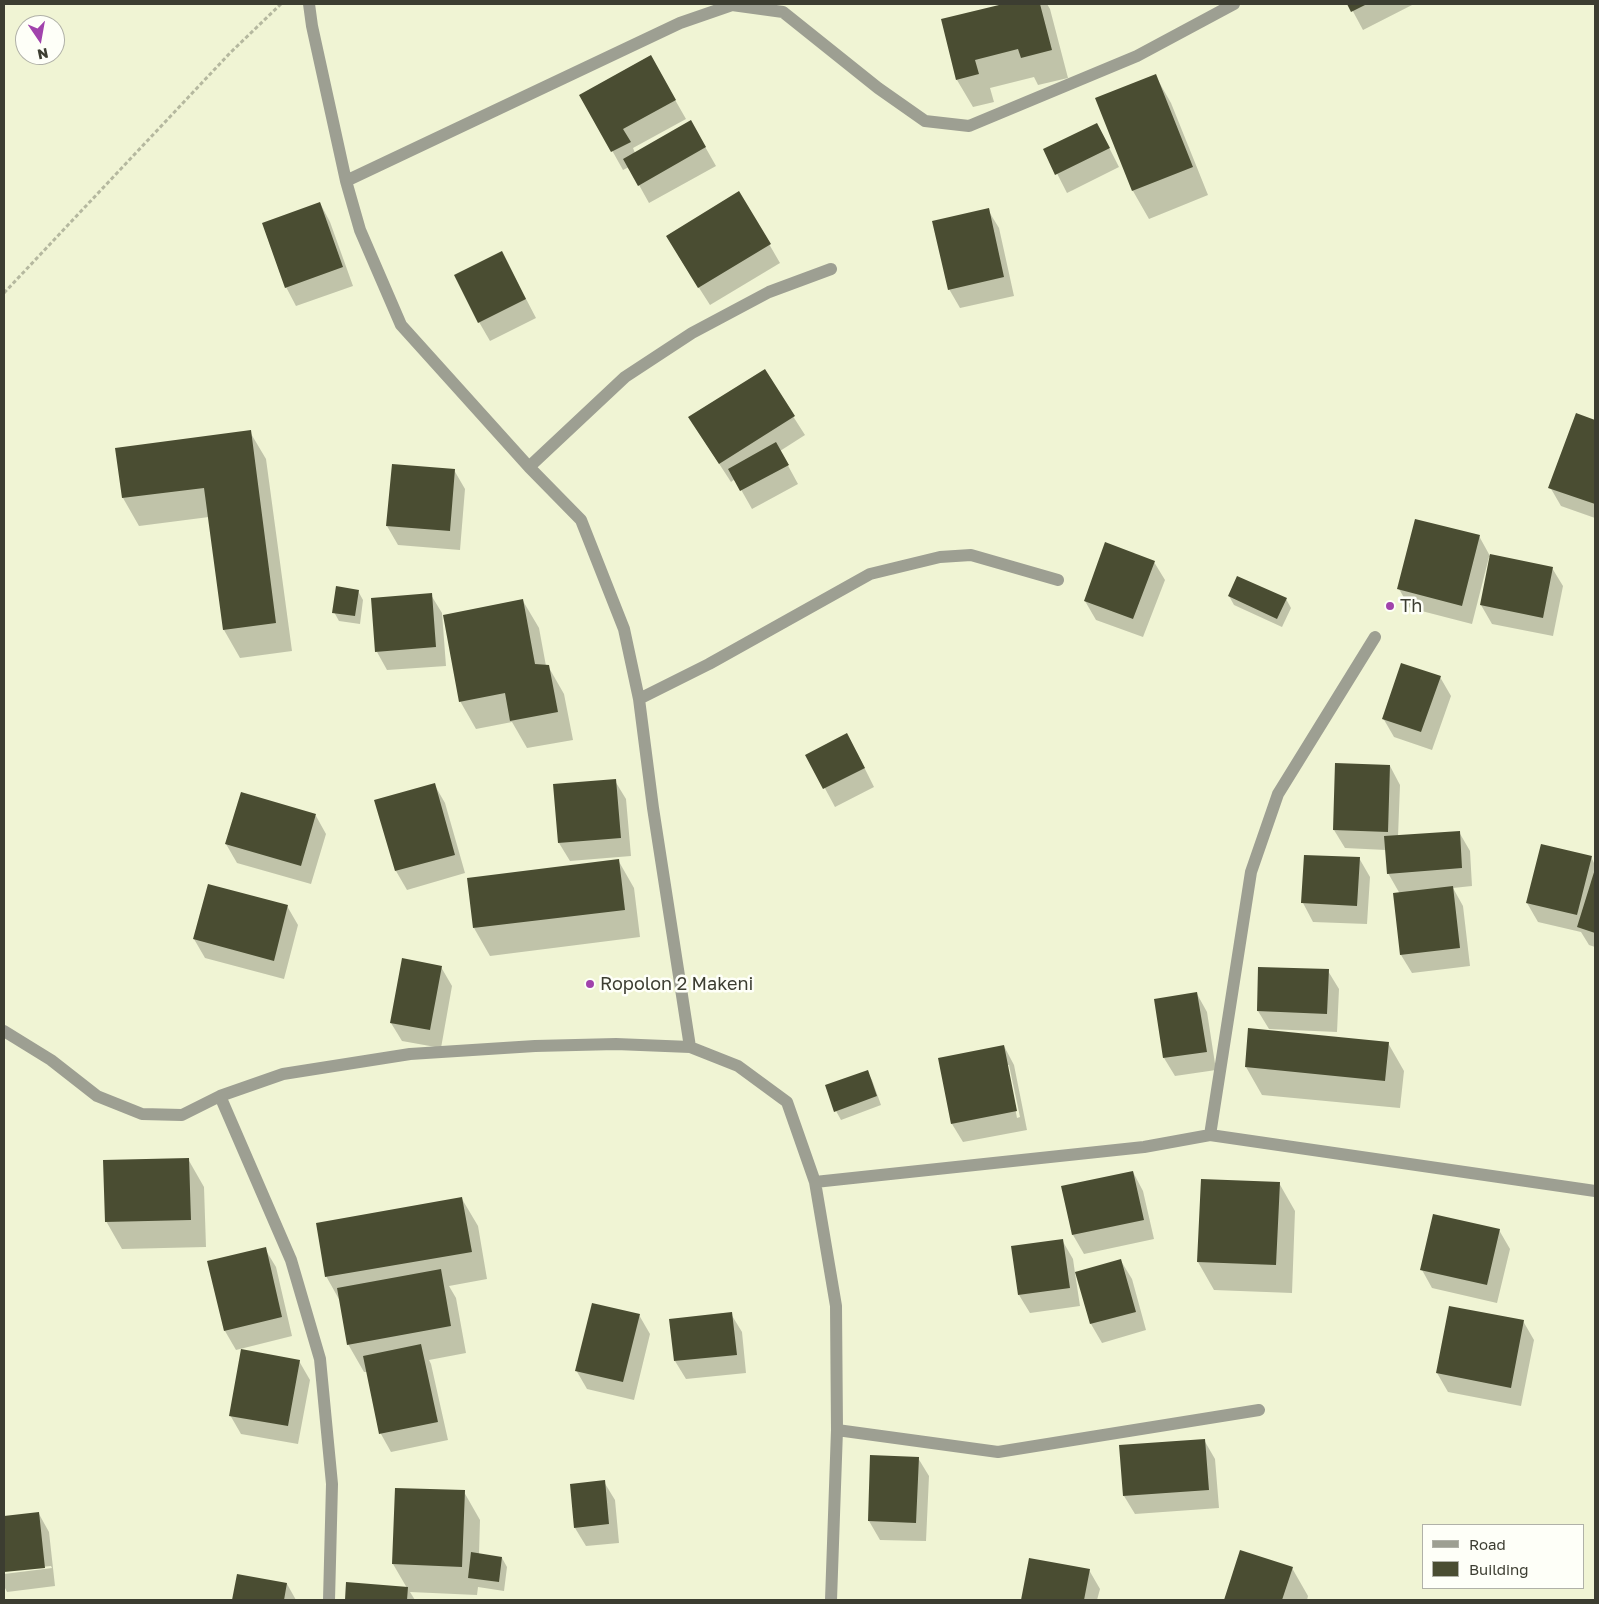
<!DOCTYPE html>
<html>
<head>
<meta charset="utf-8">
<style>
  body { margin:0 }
  #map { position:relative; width:1599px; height:1604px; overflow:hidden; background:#f0f4d4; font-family:"Golos Text",sans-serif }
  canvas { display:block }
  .frame { position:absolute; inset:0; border:5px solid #3c3d31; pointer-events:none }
  .legend { position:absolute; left:1422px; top:1524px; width:162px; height:65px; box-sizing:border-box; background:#fefff8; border:1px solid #b0b1a8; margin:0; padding:6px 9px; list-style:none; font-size:15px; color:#3c3d31 }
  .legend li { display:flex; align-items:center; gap:10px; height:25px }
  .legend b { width:25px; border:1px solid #b0b1a8 }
  .north { position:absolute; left:15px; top:15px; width:50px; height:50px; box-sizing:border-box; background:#fefff8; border:1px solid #b0b1a8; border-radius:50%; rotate:168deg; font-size:14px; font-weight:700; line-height:20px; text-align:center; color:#3c3d31 }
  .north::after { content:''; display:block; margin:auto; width:18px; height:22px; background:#a143ac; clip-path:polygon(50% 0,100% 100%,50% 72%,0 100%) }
</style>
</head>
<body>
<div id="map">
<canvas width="1599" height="1604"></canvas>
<div class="frame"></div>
<ul class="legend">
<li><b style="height:6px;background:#9d9f92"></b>Road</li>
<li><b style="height:14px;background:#4a4d32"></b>Building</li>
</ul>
<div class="north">N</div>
</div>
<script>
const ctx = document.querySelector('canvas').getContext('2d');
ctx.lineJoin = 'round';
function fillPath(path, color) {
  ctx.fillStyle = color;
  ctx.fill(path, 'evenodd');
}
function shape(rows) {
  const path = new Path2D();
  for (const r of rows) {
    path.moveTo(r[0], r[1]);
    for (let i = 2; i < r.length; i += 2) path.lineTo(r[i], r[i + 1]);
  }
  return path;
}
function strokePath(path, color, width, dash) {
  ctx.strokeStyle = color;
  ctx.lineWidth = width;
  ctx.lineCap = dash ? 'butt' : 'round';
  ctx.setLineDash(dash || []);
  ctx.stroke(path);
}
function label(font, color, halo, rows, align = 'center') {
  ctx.font = font + ' "Golos Text",sans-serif';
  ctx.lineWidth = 5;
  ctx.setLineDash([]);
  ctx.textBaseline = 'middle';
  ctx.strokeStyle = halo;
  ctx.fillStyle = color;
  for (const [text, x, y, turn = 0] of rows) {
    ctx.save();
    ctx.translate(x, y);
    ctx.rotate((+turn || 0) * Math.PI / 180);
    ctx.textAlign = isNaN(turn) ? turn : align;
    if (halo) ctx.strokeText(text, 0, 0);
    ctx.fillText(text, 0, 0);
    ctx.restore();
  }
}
fillPath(shape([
  [1000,4,1047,4,1050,9,1068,78,1038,85,1034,77,990,88,994,102,973,107,957,80,1000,6],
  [1349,4,1414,4,1363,30],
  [650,56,686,119,633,148,635,153,691,122,716,166,649,203,629,167,623,170,581,95],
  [1155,75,1171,103,1208,195,1149,219,1133,191,1097,98],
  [1097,124,1119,167,1067,193,1045,150],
  [320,203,330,222,353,286,296,306,286,287],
  [988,210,999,228,1014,296,960,308,949,289],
  [769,244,780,263,710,305,678,255],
  [512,272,536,318,490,341,479,322],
  [764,371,805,435,780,451,798,484,752,509,735,479,731,482,701,436],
  [1577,414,1595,421,1595,518,1561,506,1550,487],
  [250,432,266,459,292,651,240,658,224,630,209,517,139,526,123,498,116,449],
  [454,470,465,489,460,550,398,545,387,526],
  [1479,536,1490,556,1552,568,1563,586,1553,636,1492,624,1481,605,1491,557,1489,557,1472,624,1410,608,1399,589],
  [1154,562,1165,580,1143,637,1096,620,1085,601],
  [358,591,363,600,360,624,339,621,334,612],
  [431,595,442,613,446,666,387,670,377,652],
  [1229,596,1286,599,1291,608,1282,627,1234,605],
  [523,601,539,628,546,666,548,666,564,694,573,740,527,748,512,722,476,729,460,701],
  [1440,677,1451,696,1432,750,1394,737,1383,718],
  [857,753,874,787,835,807,807,755],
  [1390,766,1400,785,1398,836,1459,832,1470,851,1472,886,1453,888,1463,906,1470,966,1412,973,1401,955,1400,894,1388,873,1386,850,1345,848,1334,830],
  [615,781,626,799,631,856,570,861,559,843],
  [434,784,445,803,465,873,407,890,396,871,376,801],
  [316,816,326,834,311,884,237,863,226,844],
  [1591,857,1595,865,1595,947,1589,945,1581,932,1538,922,1527,903],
  [1359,858,1370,877,1367,924,1313,922,1303,903],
  [618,860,634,888,640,937,490,956,474,928],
  [287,906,298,925,284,979,205,958,194,939],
  [441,967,452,986,441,1048,402,1041,391,1023],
  [1328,971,1339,989,1337,1032,1269,1029,1258,1011],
  [1197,994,1207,1012,1216,1070,1175,1076,1164,1058],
  [1250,1030,1388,1043,1404,1071,1400,1108,1262,1095,1246,1067],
  [1004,1046,1014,1065,1027,1130,963,1142,952,1124],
  [1007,1065,1009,1065,1020,1117,1017,1118],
  [867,1071,872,1080,881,1105,841,1120,836,1111],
  [188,1159,204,1187,206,1247,122,1249,106,1221],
  [1133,1172,1143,1191,1154,1239,1084,1254,1073,1235,1063,1187],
  [1279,1183,1295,1211,1292,1293,1214,1290,1198,1262],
  [462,1199,478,1226,487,1279,449,1286,456,1298,466,1353,429,1360,431,1364,448,1440,391,1452,381,1434,367,1372,364,1372,348,1344,340,1301,326,1276],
  [1499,1230,1510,1249,1497,1303,1432,1288,1422,1270],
  [1062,1240,1073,1259,1075,1273,1121,1261,1132,1279,1146,1330,1102,1343,1091,1324,1077,1273,1075,1273,1080,1306,1030,1313,1019,1295],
  [265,1249,276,1267,292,1336,236,1350,225,1331,209,1262],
  [731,1314,742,1332,746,1373,686,1379,675,1361],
  [639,1315,650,1334,634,1400,587,1389,576,1370],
  [1523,1321,1534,1340,1521,1406,1448,1392,1437,1373],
  [299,1361,310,1380,298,1444,241,1434,230,1415],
  [1204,1440,1215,1459,1219,1508,1135,1514,1124,1496],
  [918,1458,929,1476,926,1541,880,1540,869,1521],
  [604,1482,615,1500,619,1543,586,1546,575,1528],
  [396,1489,464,1492,480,1520,479,1554,502,1558,507,1567,504,1591,478,1587,477,1595,410,1592,415,1600,346,1600,347,1584,407,1588,393,1564],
  [39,1514,49,1532,55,1586,7,1592,4,1586,4,1574,52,1568,51,1566,4,1571,4,1517],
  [1241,1551,1292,1568,1308,1596,1307,1600,1225,1600],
  [1030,1559,1089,1570,1100,1589,1097,1600,1023,1600],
  [238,1576,287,1584,296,1600,233,1600]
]), '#0003');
fillPath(shape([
  [998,4,1040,4,1052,50,1021,58,1018,49,975,60,979,74,956,80,941,19,999,5],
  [1347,4,1367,4,1351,12],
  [651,55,676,100,623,129,631,142,611,152,579,95],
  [1156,74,1193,167,1132,191,1095,98],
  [691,120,706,147,638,186,623,159],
  [1097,123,1110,148,1055,175,1043,149],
  [739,191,771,244,698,288,666,236],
  [320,202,343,267,285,288,262,223],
  [989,208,1004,277,948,290,932,221],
  [502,251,526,299,478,323,454,275],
  [765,369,795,416,719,464,688,417],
  [1576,413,1595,420,1595,504,1548,488],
  [251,430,276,623,223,630,204,488,122,498,115,448],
  [776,442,789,465,740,491,728,469],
  [392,464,455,469,450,531,386,526],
  [1415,519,1480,535,1462,606,1397,589],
  [1105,542,1155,561,1133,619,1084,601],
  [1490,554,1553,567,1543,618,1480,605],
  [1237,576,1287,598,1277,619,1228,596],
  [336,586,359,590,355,616,332,613],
  [432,593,436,647,375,652,371,598],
  [523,599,535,664,549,665,558,712,510,721,505,693,459,702,443,615],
  [1401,663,1441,676,1421,732,1382,719],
  [847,733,865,768,823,789,805,755],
  [1335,763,1390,765,1388,832,1333,830],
  [616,779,621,838,558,843,553,784],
  [435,783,455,855,395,871,374,800],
  [241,792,316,814,301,866,225,844],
  [1460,831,1462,868,1387,874,1384,836],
  [1541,844,1592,856,1577,915,1526,903],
  [1304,855,1360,857,1357,906,1301,903],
  [619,859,625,910,473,928,467,878],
  [1595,869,1595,933,1577,927],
  [208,884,288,905,274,961,193,939],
  [1453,886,1460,948,1400,955,1393,893],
  [402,958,442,966,430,1030,390,1023],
  [1258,967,1329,969,1327,1014,1257,1011],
  [1197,992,1207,1052,1163,1058,1154,999],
  [1248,1028,1389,1042,1385,1081,1245,1067],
  [1004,1045,1017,1111,951,1124,938,1058],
  [868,1070,877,1096,834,1112,825,1085],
  [189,1158,191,1220,105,1222,103,1160],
  [1133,1171,1144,1220,1072,1235,1061,1186],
  [1201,1179,1280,1182,1276,1265,1197,1262],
  [462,1197,472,1252,325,1277,316,1223],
  [1433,1214,1500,1229,1487,1285,1420,1270],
  [1063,1239,1070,1288,1018,1295,1011,1246],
  [266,1247,282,1317,224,1331,207,1261],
  [1121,1259,1136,1312,1090,1324,1075,1272],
  [441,1269,451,1326,347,1345,337,1288],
  [592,1303,640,1314,623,1382,575,1371],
  [1449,1306,1524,1320,1511,1388,1436,1373],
  [732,1312,737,1355,674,1361,669,1319],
  [421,1344,438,1422,379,1434,363,1356],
  [241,1349,300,1360,288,1426,229,1416],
  [1205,1439,1209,1490,1123,1496,1119,1445],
  [870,1455,919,1457,916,1523,868,1521],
  [605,1480,609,1524,574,1528,570,1484],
  [395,1488,465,1490,462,1567,392,1564],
  [39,1512,45,1568,4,1572,4,1516],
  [1240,1550,1293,1567,1282,1600,1224,1600],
  [471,1552,502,1557,499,1582,468,1578],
  [1029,1558,1090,1569,1084,1600,1021,1600],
  [237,1574,287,1583,284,1600,232,1600],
  [346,1582,408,1587,407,1600,345,1600]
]), '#4a4d32');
strokePath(shape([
  [4,293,230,53,281,4]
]), '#b5b89f', 3, [4, 2.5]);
strokePath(shape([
  [309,4,312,26,346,181,360,230,401,325,529,467,581,520,624,629,639,699,653,808,690,1047],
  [346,181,680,23,732,5,783,12,878,88,925,121,969,126,1137,56,1234,4],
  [529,467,625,377,692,333,769,292,831,269],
  [639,699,709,664,870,574,940,557,971,555,1058,580],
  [4,1031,51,1060,97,1096,142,1114,182,1115,220,1096,283,1074,410,1054,535,1046,616,1044,690,1047,738,1066,787,1102,815,1182,836,1306,837,1430,831,1600],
  [220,1096,291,1260,320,1359,332,1484,329,1600],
  [1210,1135,1251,872,1278,794,1375,637],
  [815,1182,1144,1147,1210,1135,1595,1191],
  [837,1430,998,1452,1259,1410]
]), '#9d9f92', 12);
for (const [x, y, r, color] of [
  [1390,606,5,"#a143ac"],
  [590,984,5,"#a143ac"]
]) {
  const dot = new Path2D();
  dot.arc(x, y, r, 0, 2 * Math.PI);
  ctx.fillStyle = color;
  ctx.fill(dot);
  strokePath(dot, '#fefff8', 2);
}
label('18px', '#3c3d31', '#fefff8', [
  ["Th",1400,606],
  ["Ropolon 2 Makeni",600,984]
], 'left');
</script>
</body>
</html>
